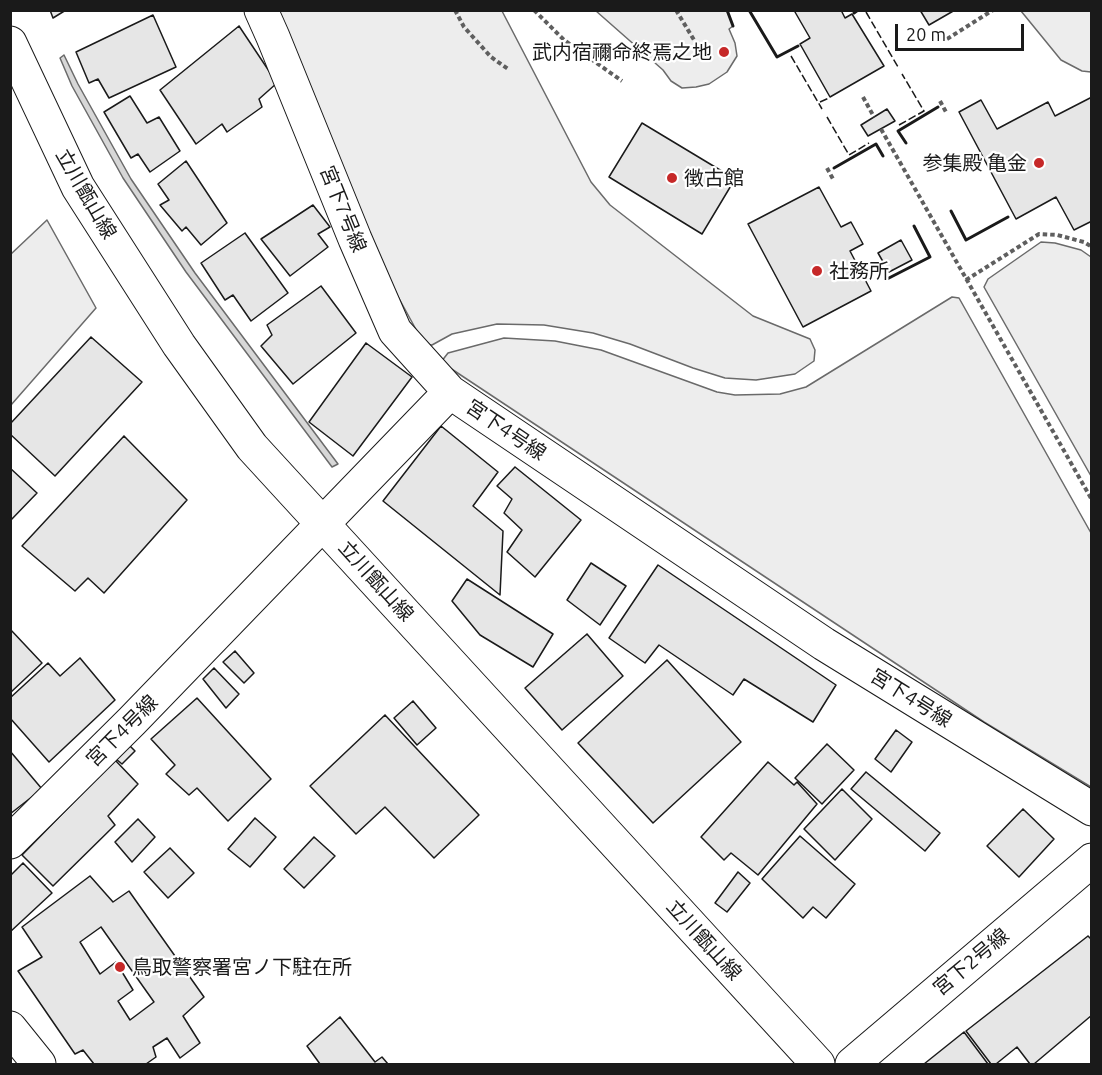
<!DOCTYPE html>
<html>
<head>
<meta charset="utf-8">
<style>
  body { margin:0 }
  #map { position:relative; width:1102px; height:1075px; overflow:hidden; background:#fff; font-family:Ubuntu,sans-serif }
  canvas { display:block }
  .frame { position:absolute; inset:0; border:12px solid #1a1a1a; pointer-events:none }
  .scale { position:absolute; left:895px; top:24px; width:129px; height:27px; box-sizing:border-box; border:3px solid #1a1a1a; border-top:0; padding-left:8px; font-size:18px; line-height:21px; white-space:nowrap; color:#1a1a1a; -webkit-text-stroke:4px #fff; paint-order:stroke }
</style>
</head>
<body>
<div id="map">
<canvas width="1102" height="1075"></canvas>
<div class="frame"></div>
<div class="scale">20 m</div>
</div>
<script>
const ctx = document.querySelector('canvas').getContext('2d');
ctx.lineJoin = 'round';
function fillPath(path, color) {
  ctx.fillStyle = color;
  ctx.fill(path, 'evenodd');
}
function shape(rows) {
  const path = new Path2D();
  for (const r of rows) {
    path.moveTo(r[0], r[1]);
    for (let i = 2; i < r.length; i += 2) path.lineTo(r[i], r[i + 1]);
  }
  return path;
}
function strokePath(path, color, width, dash) {
  ctx.strokeStyle = color;
  ctx.lineWidth = width;
  ctx.lineCap = dash ? 'butt' : 'round';
  ctx.setLineDash(dash || []);
  ctx.stroke(path);
}
function label(font, color, halo, rows, align = 'center') {
  ctx.font = font + ' Ubuntu,"Noto Sans JP",sans-serif';
  ctx.lineWidth = 4.5;
  ctx.setLineDash([]);
  ctx.textBaseline = 'middle';
  ctx.strokeStyle = halo;
  ctx.fillStyle = color;
  for (const [text, x, y, turn = 0] of rows) {
    ctx.save();
    ctx.translate(x, y);
    ctx.rotate((+turn || 0) * Math.PI / 180);
    ctx.textAlign = isNaN(turn) ? turn : align;
    if (halo) ctx.strokeText(text, 0, 0);
    ctx.fillText(text, 0, 0);
    ctx.restore();
  }
}
const built = shape([
  [269,11,502,11,591,182,610,205,753,316,810,339,815,350,814,361,795,374,756,380,725,378,693,368,630,344,593,333,544,325,497,324,452,334,432,345,424,344,396,293,269,11],
  [596,11,727,11,733,26,729,29,735,43,737,56,727,72,709,84,696,87,682,88,671,81,663,70,596,11],
  [1021,11,1091,11,1091,72,1082,71,1061,60,1021,11],
  [47,220,96,308,11,405,11,254,47,220],
  [1041,242,1055,243,1081,250,1091,257,1091,476,984,287,988,279,1041,242],
  [952,297,959,298,1091,533,1091,787,984,722,441,362,448,353,504,338,555,341,601,350,717,392,735,395,780,394,806,387,952,297]
]);
fillPath(built, '#ededed');
strokePath(built, '#6a6a6a', 1.5);
const water = shape([
  [64,55,78,84,131,179,195,273,338,464,332,467,186,272,123,178,72,86,60,58,64,55]
]);
fillPath(water, '#d7d7d7');
strokePath(water, '#6a6a6a', 1.5);
const building = shape([
  [50,10,66,10,53,18,50,10],
  [797,10,841,10,845,18,852,14,884,66,830,97,800,44,810,38,795,12,797,10],
  [920,10,955,10,929,25,920,10],
  [153,15,176,67,109,98,98,79,89,83,76,52,153,15],
  [239,26,277,83,259,99,262,107,227,132,222,124,196,144,160,90,239,26],
  [130,96,147,123,159,117,180,151,150,172,138,154,131,158,104,112,130,96],
  [1092,97,1092,221,1074,230,1056,197,1016,219,959,112,981,100,997,129,1048,102,1055,116,1092,97],
  [887,109,895,121,868,136,861,125,887,109],
  [642,123,735,179,702,234,609,177,642,123],
  [186,161,227,223,201,245,186,227,182,231,160,205,169,200,158,184,186,161],
  [819,187,841,227,851,222,863,244,850,251,871,291,803,327,748,224,819,187],
  [313,205,330,227,318,234,328,247,290,276,261,239,313,205],
  [245,233,288,293,251,321,233,295,225,300,201,263,245,233],
  [901,240,912,260,889,272,878,253,901,240],
  [321,286,356,333,293,384,261,346,272,335,267,325,321,286],
  [91,337,142,382,55,476,10,434,10,424,91,337],
  [366,343,412,377,353,456,309,422,366,343],
  [441,426,498,472,473,506,503,531,500,595,383,501,441,426],
  [124,436,187,500,104,593,88,578,75,591,22,546,124,436],
  [515,467,581,520,535,577,507,552,522,530,504,513,512,499,497,486,515,467],
  [10,468,37,493,10,521,10,468],
  [591,563,626,586,600,625,567,600,591,563],
  [658,565,836,685,813,722,744,679,733,695,659,645,645,663,609,638,658,565],
  [467,579,553,634,533,667,480,635,452,601,467,579],
  [10,629,42,663,10,693,10,629],
  [587,634,623,676,562,730,525,688,587,634],
  [235,651,254,673,244,683,223,662,235,651],
  [80,658,115,700,49,762,10,718,10,698,48,663,60,676,80,658],
  [667,660,741,742,653,823,578,743,667,660],
  [214,668,239,694,226,708,203,679,214,668],
  [197,698,271,779,228,821,197,788,189,795,166,774,175,765,151,739,197,698],
  [413,701,436,728,417,745,394,718,413,701],
  [385,715,479,815,434,858,385,807,356,834,310,786,385,715],
  [896,730,912,742,891,772,875,759,896,730],
  [827,744,854,770,822,804,795,778,827,744],
  [129,745,135,751,122,764,116,759,129,745],
  [10,751,42,789,10,814,10,751],
  [115,760,138,784,108,816,115,825,53,886,22,855,115,760],
  [768,762,794,785,797,782,817,804,758,875,731,853,724,860,701,837,768,762],
  [866,772,940,833,925,851,851,789,866,772],
  [842,789,872,819,835,860,804,829,842,789],
  [1023,809,1054,839,1019,877,987,846,1023,809],
  [255,818,276,837,250,867,228,849,255,818],
  [138,819,155,837,132,862,115,842,138,819],
  [800,836,855,884,826,918,813,907,803,918,762,879,800,836],
  [314,837,335,856,304,888,284,869,314,837],
  [170,848,194,873,168,898,144,872,170,848],
  [23,863,52,893,10,932,10,876,23,863],
  [738,872,750,883,727,912,715,903,738,872],
  [90,876,113,902,129,891,204,997,183,1016,200,1043,180,1058,167,1038,153,1047,156,1057,146,1064,94,1064,83,1050,75,1054,18,971,42,957,22,927,90,876],
  [101,927,154,1002,130,1020,118,1001,133,990,116,962,100,974,80,942,101,927],
  [1088,936,1092,940,1092,1015,1034,1064,1030,1064,1017,1047,996,1064,991,1064,966,1031,1088,936],
  [340,1017,375,1062,382,1057,388,1064,320,1064,307,1046,340,1017],
  [964,1032,988,1064,924,1064,964,1032]
]);
fillPath(building, '#e6e6e6');
strokePath(building, '#1a1a1a', 1.5);
const minor = shape([
  [261,10,273,37,355,239,395,331,450,392],
  [10,842,132,721,450,392,824,644,1092,809]
]);
const tertiary = shape([
  [10,43,78,187,179,345,252,447,818,1064],
  [852,1064,1092,860]
]);
const primary = shape([
  [10,1028,39,1064]
]);
strokePath(minor, '#1a1a1a', 35);
strokePath(tertiary, '#1a1a1a', 35);
strokePath(primary, '#1a1a1a', 35);
strokePath(shape([
  [455,10,464,27,491,57,508,69],
  [534,10,564,40,622,81],
  [676,10,694,40],
  [947,39,993,10],
  [863,97,874,117],
  [940,101,946,112],
  [881,129,1092,500],
  [827,168,833,179],
  [966,280,1039,234,1057,235,1084,242,1092,247]
]), '#5f5f5f', 4, [4.5, 3]);
strokePath(minor, '#fff', 33);
strokePath(tertiary, '#fff', 33);
strokePath(primary, '#fff', 33);
strokePath(shape([
  [866,12,898,67],
  [791,56,822,109],
  [820,102,829,98],
  [827,117,849,155,869,143],
  [899,125,924,111,902,74]
]), '#1a1a1a', 1.5, [8, 3]);
strokePath(shape([
  [727,10,733,26],
  [749,10,777,57,798,46],
  [854,13,858,10],
  [906,143,898,131,938,107],
  [834,168,876,144,883,156],
  [951,211,966,240,1008,217],
  [887,279,930,257,914,226]
]), '#1a1a1a', 3);
for (const [x, y, r, color] of [
  [724,52,6,"#c62828"],
  [1039,163,6,"#c62828"],
  [672,178,6,"#c62828"],
  [817,271,6,"#c62828"],
  [120,967,6,"#c62828"]
]) {
  const dot = new Path2D();
  dot.arc(x, y, r, 0, 2 * Math.PI);
  ctx.fillStyle = color;
  ctx.fill(dot);
  strokePath(dot, '#fff', 2);
}
label('20px', '#1a1a1a', '#fff', [
  ["武内宿禰命終焉之地",712,52,"right"],
  ["参集殿 亀金",1027,163,"right"],
  ["徴古館",684,178],
  ["社務所",829,271],
  ["鳥取警察署宮ノ下駐在所",132,967]
], 'left');
label('20px', '#1a1a1a', '#fff', [
  ["立川甑山線",86,194,60],
  ["宮下7号線",343,209,68],
  ["宮下4号線",506,430,34],
  ["立川甑山線",376,581,48],
  ["宮下4号線",911,698,32],
  ["宮下4号線",122,731,-45],
  ["立川甑山線",704,940,48],
  ["宮下2号線",971,962,-40]
]);
</script>
</body>
</html>
